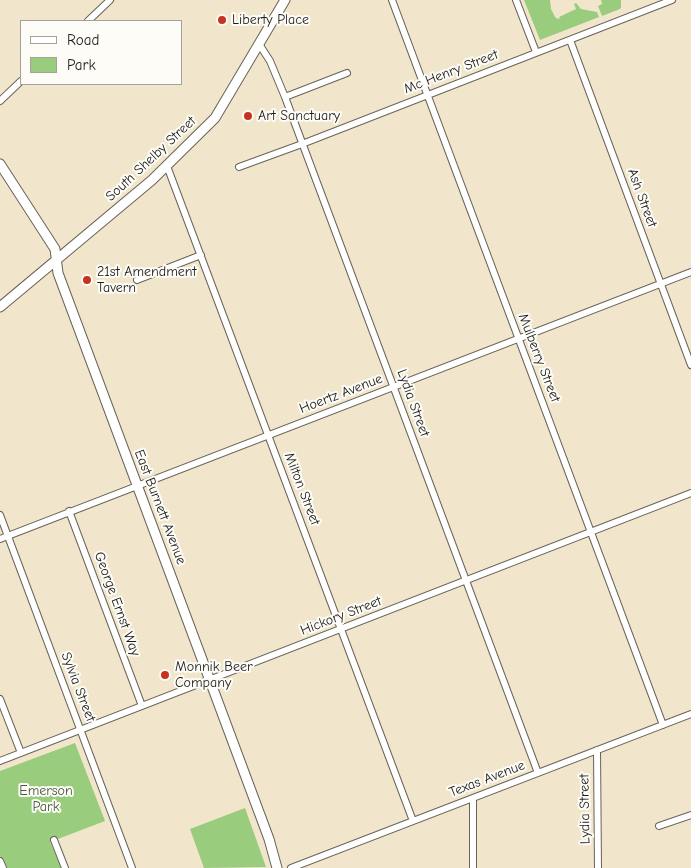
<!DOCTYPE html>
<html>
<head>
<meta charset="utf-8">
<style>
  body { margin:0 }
  #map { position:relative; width:691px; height:868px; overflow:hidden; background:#f1e6cb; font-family:"Comic Neue",sans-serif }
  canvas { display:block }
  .legend { position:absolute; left:20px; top:20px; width:162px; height:65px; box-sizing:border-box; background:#fdfcf7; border:1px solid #a3a29f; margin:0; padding:6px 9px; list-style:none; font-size:15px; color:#1c1c1c }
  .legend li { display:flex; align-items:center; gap:10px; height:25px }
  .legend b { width:25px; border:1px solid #a3a29f }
</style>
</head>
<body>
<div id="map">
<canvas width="691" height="868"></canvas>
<ul class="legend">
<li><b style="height:6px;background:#fff"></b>Road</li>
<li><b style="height:14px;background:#99cc7c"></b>Park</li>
</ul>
</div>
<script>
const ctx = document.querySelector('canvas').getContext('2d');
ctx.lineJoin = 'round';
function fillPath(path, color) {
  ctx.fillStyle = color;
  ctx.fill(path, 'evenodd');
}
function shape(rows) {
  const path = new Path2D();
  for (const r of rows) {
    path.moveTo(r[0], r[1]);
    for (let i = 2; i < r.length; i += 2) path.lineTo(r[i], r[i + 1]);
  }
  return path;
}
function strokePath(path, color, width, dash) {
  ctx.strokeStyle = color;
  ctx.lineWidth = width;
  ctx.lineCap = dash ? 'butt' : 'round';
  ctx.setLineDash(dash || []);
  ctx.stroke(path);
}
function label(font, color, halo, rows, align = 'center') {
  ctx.font = font + ' "Comic Neue",sans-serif';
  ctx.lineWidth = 4;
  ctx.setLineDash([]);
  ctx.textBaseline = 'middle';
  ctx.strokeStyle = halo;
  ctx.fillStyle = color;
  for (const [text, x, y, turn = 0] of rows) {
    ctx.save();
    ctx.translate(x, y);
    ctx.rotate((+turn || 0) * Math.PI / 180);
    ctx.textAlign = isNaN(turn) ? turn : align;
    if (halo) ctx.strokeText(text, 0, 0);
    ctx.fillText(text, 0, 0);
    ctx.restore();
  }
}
fillPath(shape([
  [524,0,550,0,551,9,555,17,558,19,560,18,559,17,576,9,574,4,576,3,581,9,597,12,599,17,540,40],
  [601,0,621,0,621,7,620,9,602,16,598,6,602,4],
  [75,743,105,821,50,842,61,868,5,868,0,855,0,771],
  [245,808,266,867,204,868,190,829]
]), '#99cc7c');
const street = shape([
  [392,0,663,725],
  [516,0,536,52],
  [88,21,110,0],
  [570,40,691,365],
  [259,44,270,61,285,97,538,773],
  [285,97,347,73],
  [0,101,21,81],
  [167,166,413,821],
  [239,167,302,144,672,0],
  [137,280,201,255],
  [69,511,142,706],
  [0,515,132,868],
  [0,539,691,272],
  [0,699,21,753],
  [597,750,598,868],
  [0,761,691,493],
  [473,798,473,868],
  [659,826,691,815],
  [54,840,65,868],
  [0,861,3,868],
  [291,868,691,714]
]);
const secondary = shape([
  [0,164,55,249,58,273,269,839,277,868],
  [0,307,152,180,215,118,285,0]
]);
strokePath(street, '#676359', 8);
strokePath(secondary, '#676359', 11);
strokePath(street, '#fff', 6);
strokePath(secondary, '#fff', 9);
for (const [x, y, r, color] of [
  [222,20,5,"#c8321e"],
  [248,116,5,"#c8321e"],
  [87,280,5,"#c8321e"],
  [165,675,5,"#c8321e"]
]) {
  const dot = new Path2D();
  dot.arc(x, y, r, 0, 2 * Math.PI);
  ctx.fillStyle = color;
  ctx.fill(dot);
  strokePath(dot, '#fdfcf7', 2);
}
label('14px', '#1c1c1c', '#fdfcf7', [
  ["Liberty Place",232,20],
  ["Art Sanctuary",258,116],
  ["21st Amendment",97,272],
  ["Tavern",97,288],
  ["Monnik Beer",175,667],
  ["Company",175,683]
], 'left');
label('14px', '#1c1c1c', '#fdfcf7', [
  ["Mc Henry Street",451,72,-21],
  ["South Shelby Street",151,159,-43],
  ["Ash Street",642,198,70],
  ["Mulberry Street",539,358,69],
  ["Hoertz Avenue",341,394,-21],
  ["Lydia Street",413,403,70],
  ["Milton Street",302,489,69],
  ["East Burnett Avenue",160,507,69],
  ["George Ernst Way",117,604,70],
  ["Hickory Street",341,616,-21],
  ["Sylvia Street",78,687,69],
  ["Texas Avenue",487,779,-21],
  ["Lydia Street",585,809,-91]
]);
label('14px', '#485a3e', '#fdfcf7', [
  ["Emerson",46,791],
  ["Park",46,807]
]);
</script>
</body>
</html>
